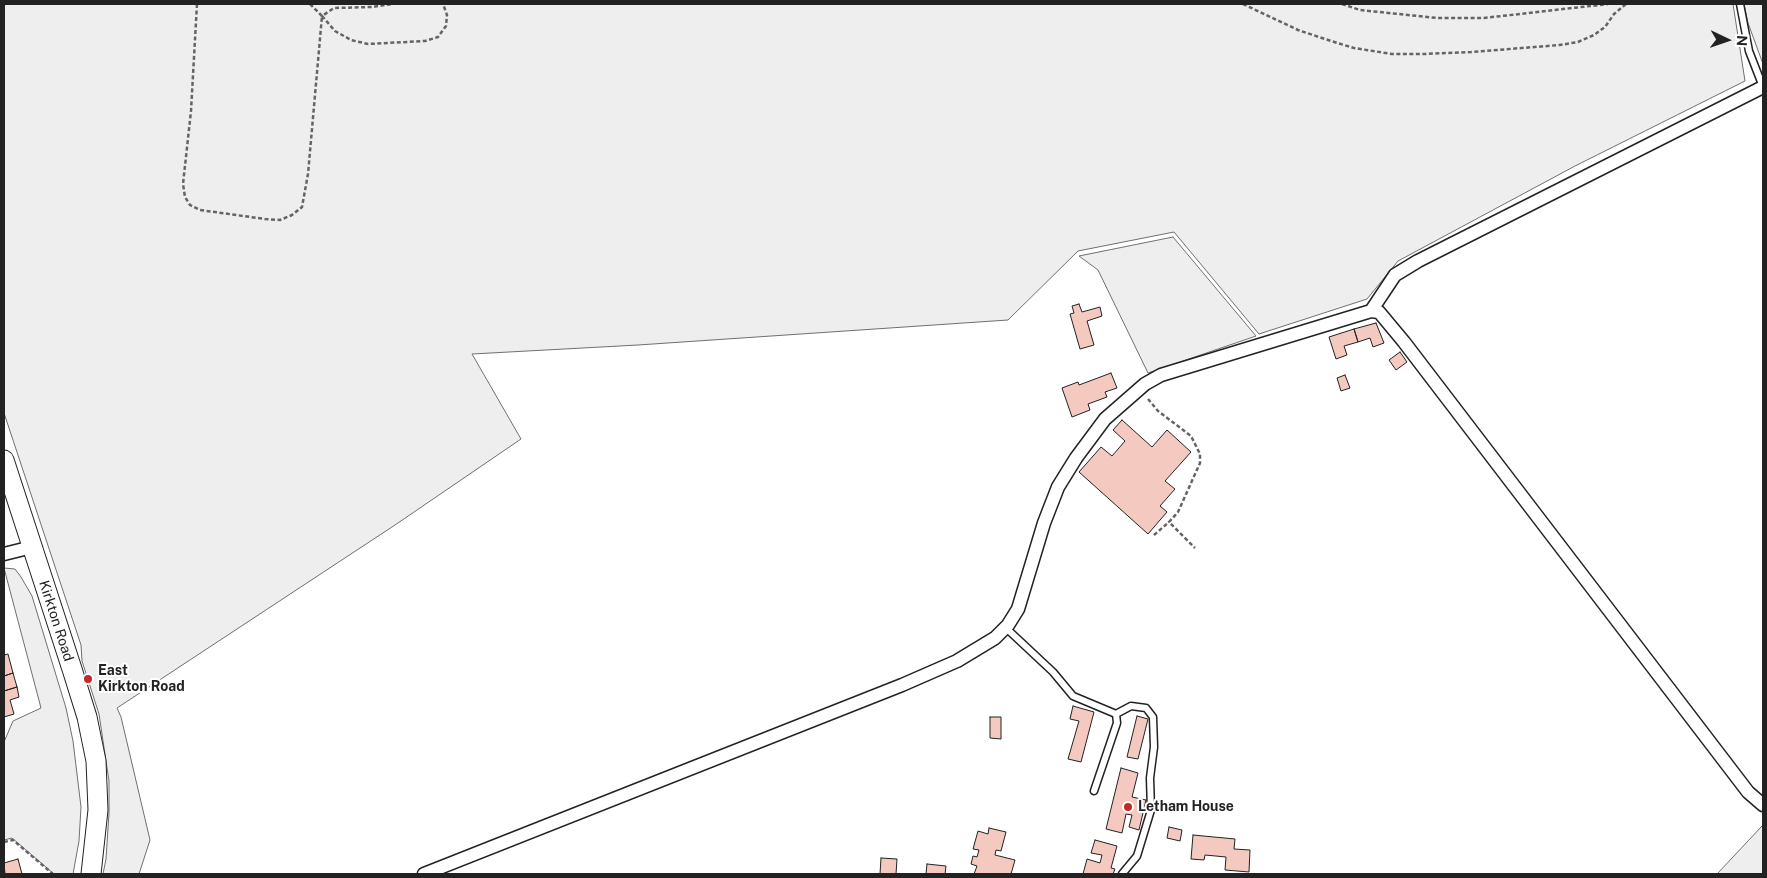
<!DOCTYPE html>
<html>
<head>
<meta charset="utf-8">
<style>
  body { margin:0 }
  #map { position:relative; width:1767px; height:878px; overflow:hidden; background:#fff; font-family:"Public Sans",sans-serif }
  canvas { display:block }
  .frame { position:absolute; inset:0; border:5px solid #222; pointer-events:none }
  .north { position:absolute; left:1702px; top:15px; width:50px; height:50px; -webkit-text-stroke:4px #fff; paint-order:stroke; rotate:93deg; font-size:14px; font-weight:700; line-height:20px; text-align:center; color:#222 }
  .north::after { content:''; display:block; margin:auto; width:18px; height:22px; background:#222; clip-path:polygon(50% 0,100% 100%,50% 72%,0 100%) }
</style>
</head>
<body>
<div id="map">
<canvas width="1767" height="878"></canvas>
<div class="frame"></div>
<div class="north">N</div>
</div>
<script>
const ctx = document.querySelector('canvas').getContext('2d');
ctx.lineJoin = 'round';
function fillPath(path, color) {
  ctx.fillStyle = color;
  ctx.fill(path, 'evenodd');
}
function shape(rows) {
  const path = new Path2D();
  for (const r of rows) {
    path.moveTo(r[0], r[1]);
    for (let i = 2; i < r.length; i += 2) path.lineTo(r[i], r[i + 1]);
  }
  return path;
}
function strokePath(path, color, width, dash) {
  ctx.strokeStyle = color;
  ctx.lineWidth = width;
  ctx.lineCap = dash ? 'butt' : 'round';
  ctx.setLineDash(dash || []);
  ctx.stroke(path);
}
function label(font, color, halo, rows, align = 'center') {
  ctx.font = font + ' "Public Sans",sans-serif';
  ctx.lineWidth = 4;
  ctx.setLineDash([]);
  ctx.textBaseline = 'middle';
  ctx.strokeStyle = halo;
  ctx.fillStyle = color;
  for (const [text, x, y, turn = 0] of rows) {
    ctx.save();
    ctx.translate(x, y);
    ctx.rotate((+turn || 0) * Math.PI / 180);
    ctx.textAlign = isNaN(turn) ? turn : align;
    if (halo) ctx.strokeText(text, 0, 0);
    ctx.fillText(text, 0, 0);
    ctx.restore();
  }
}
const green = shape([
  [4,4,1733,4,1745,81,1575,166,1398,261,1367,299,1259,334,1174,232,1078,251,1008,320,638,345,472,354,521,439,395,525,117,708,121,717,150,840,139,874,103,874,106,859,109,813,109,781,99,714,82,661,81,645,4,413,4,4],
  [1744,4,1763,4,1763,64,1748,23,1744,4],
  [1173,237,1256,336,1148,373,1098,270,1079,256,1173,237],
  [4,568,15,569,21,577,32,596,66,708,73,741,81,807,79,841,73,874,54,874,12,838,4,840,4,742,13,721,41,708,4,568],
  [1763,825,1763,874,1717,874,1763,825]
]);
fillPath(green, '#eee');
strokePath(green, '#6f6f6f', 1);
const building = shape([
  [1079,304,1082,312,1100,307,1102,316,1087,321,1094,345,1080,349,1070,314,1074,313,1072,306,1079,304],
  [1376,323,1384,343,1373,347,1370,338,1358,342,1354,329,1376,323],
  [1354,329,1358,342,1344,346,1347,355,1336,359,1329,337,1354,329],
  [1400,352,1407,362,1396,370,1389,360,1400,352],
  [1111,373,1117,388,1105,392,1107,397,1088,404,1090,410,1072,417,1062,388,1078,382,1079,385,1111,373],
  [1345,375,1350,388,1341,391,1337,378,1345,375],
  [1122,420,1152,447,1167,430,1191,452,1165,481,1175,489,1160,506,1167,512,1148,534,1079,472,1101,447,1112,456,1125,441,1113,430,1122,420],
  [4,653,4,655,8,654,13,673,4,676,4,653],
  [13,673,17,687,4,691,4,676,13,673],
  [17,687,19,697,10,700,14,714,4,717,4,691,17,687],
  [1073,706,1094,712,1081,762,1068,759,1079,721,1070,719,1073,706],
  [1137,716,1148,719,1138,759,1127,757,1137,716],
  [990,717,1001,717,1001,739,990,738,990,717],
  [1121,768,1138,773,1132,797,1146,800,1139,830,1129,827,1132,815,1126,814,1122,833,1106,829,1121,768],
  [1169,827,1182,830,1180,841,1167,838,1169,827],
  [989,828,1006,832,1001,851,996,850,995,855,1015,860,1011,874,974,874,977,866,971,864,973,856,977,857,979,850,973,849,978,831,988,834,989,828],
  [1193,835,1235,839,1234,849,1250,850,1249,872,1225,870,1226,857,1205,855,1204,860,1191,859,1193,835],
  [1095,840,1117,846,1111,868,1115,869,1113,874,1083,874,1087,859,1100,863,1102,855,1091,853,1095,840],
  [881,858,897,859,896,874,880,874,881,858],
  [18,859,22,874,5,874,4,863,18,859],
  [927,864,946,866,945,874,926,874,927,864]
]);
fillPath(building, '#f3c9c0');
strokePath(building, '#222', 1);
const lane = shape([
  [1740,4,1749,51,1763,87],
  [1006,628,1053,672,1073,696,1116,714,1131,706,1146,708,1153,717,1154,747,1150,778,1151,810,1137,856,1122,874],
  [1094,791,1117,723,1116,714]
]);
const street = shape([
  [1371,311,1379,312,1404,342,1748,792,1763,805],
  [4,554,32,547],
  [424,874,902,685,957,661,995,638,1008,625,1018,609,1044,523,1058,487,1076,458,1105,419,1145,384,1161,375,1371,311,1395,275,1418,261,1763,87]
]);
const secondary = shape([
  [4,460,72,669,87,717,96,761,98,810,91,874]
]);
strokePath(lane, '#222', 9);
strokePath(street, '#222', 15);
strokePath(secondary, '#222', 21);
strokePath(shape([
  [197,4,191,111,183,184,185,197,190,205,200,210,265,219,280,220,292,215,302,207,308,174,322,16],
  [310,4,322,16,334,8,372,7,392,4],
  [1243,4,1298,30,1331,41,1354,48,1392,54,1424,54,1471,52,1560,45,1578,42,1594,35,1605,27,1614,14,1626,4],
  [1342,4,1360,10,1437,18,1484,18,1608,4],
  [322,16,335,31,351,40,368,44,425,41,438,37,446,26,447,15,443,4],
  [1148,399,1158,411,1191,436,1200,454,1200,463,1178,512,1169,522,1195,548],
  [1154,535,1169,522],
  [4,842,13,840,53,874]
]), '#646464', 2.5, [4, 2.5]);
strokePath(lane, '#fff', 6);
strokePath(street, '#fff', 12);
strokePath(secondary, '#fff', 19);
for (const [x, y, r, color] of [
  [88,679,5,"#c62828"],
  [1128,807,5,"#c62828"]
]) {
  const dot = new Path2D();
  dot.arc(x, y, r, 0, 2 * Math.PI);
  ctx.fillStyle = color;
  ctx.fill(dot);
  strokePath(dot, '#fff', 2);
}
label('14px', '#222', '#fff', [
  ["Kirkton Road",56,621,72]
]);
label('bold 14px', '#222', '#fff', [
  ["East",98,671],
  ["Kirkton Road",98,687],
  ["Letham House",1138,807]
], 'left');
</script>
</body>
</html>
